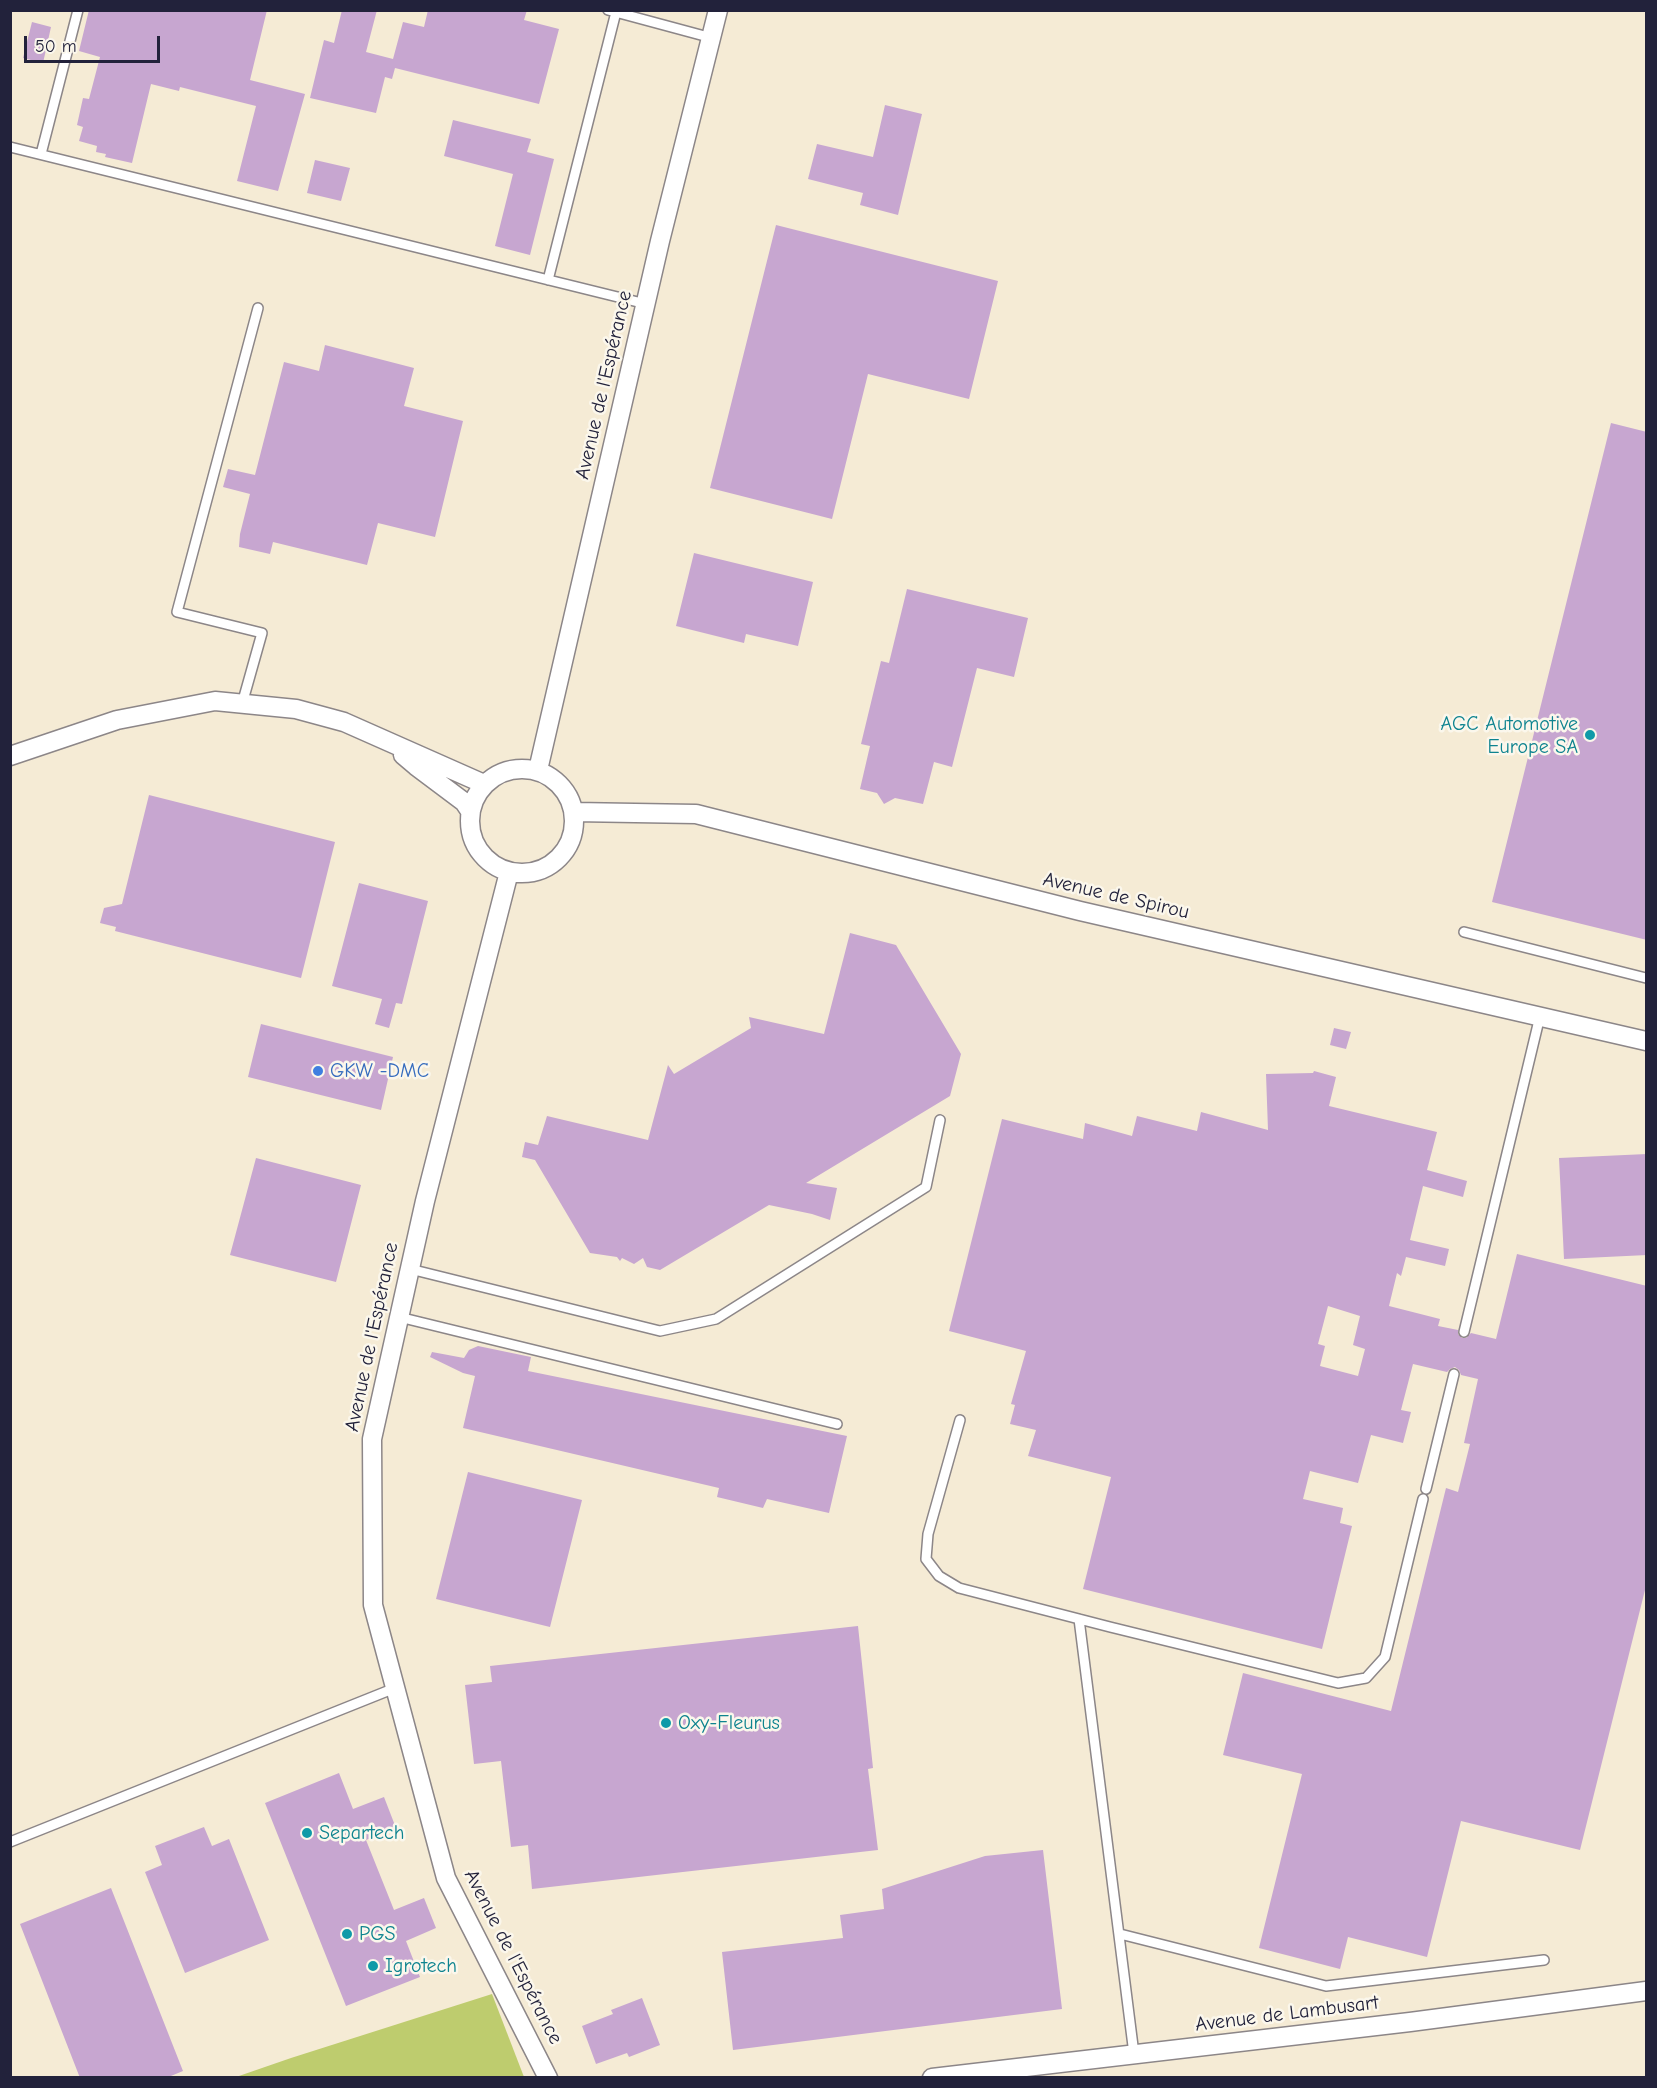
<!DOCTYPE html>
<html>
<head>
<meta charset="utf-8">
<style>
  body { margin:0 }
  #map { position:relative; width:1657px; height:2088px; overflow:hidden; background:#f5ebd5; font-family:"Comic Neue",sans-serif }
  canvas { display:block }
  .frame { position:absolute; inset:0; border:12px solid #22223b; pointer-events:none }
  .scale { position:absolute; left:24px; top:36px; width:136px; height:27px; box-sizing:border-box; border:3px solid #22223b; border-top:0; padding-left:8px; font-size:18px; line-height:21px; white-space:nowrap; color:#22223b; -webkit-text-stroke:4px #fbf7ec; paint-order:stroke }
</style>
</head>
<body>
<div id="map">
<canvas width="1657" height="2088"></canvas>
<div class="frame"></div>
<div class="scale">50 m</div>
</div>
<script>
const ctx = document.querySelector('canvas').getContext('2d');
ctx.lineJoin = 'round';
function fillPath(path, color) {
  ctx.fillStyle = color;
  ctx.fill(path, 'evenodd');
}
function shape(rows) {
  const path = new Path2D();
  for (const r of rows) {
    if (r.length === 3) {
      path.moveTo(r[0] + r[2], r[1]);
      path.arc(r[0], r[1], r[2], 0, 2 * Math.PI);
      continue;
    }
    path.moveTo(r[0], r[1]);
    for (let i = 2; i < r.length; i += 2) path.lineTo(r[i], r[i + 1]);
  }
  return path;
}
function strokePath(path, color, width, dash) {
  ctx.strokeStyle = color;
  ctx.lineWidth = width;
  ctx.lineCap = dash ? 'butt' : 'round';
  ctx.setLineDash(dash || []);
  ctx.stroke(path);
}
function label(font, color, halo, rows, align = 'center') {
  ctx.font = font + ' "Comic Neue",sans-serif';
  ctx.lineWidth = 5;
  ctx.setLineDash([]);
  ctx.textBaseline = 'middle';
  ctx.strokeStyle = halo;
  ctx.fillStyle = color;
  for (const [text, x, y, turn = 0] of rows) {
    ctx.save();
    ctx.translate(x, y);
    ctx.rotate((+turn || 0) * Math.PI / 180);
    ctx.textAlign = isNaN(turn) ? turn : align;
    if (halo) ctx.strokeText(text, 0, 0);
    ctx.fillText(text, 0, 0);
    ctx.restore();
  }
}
fillPath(shape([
  [492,1994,524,2077,236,2077,291,2058]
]), '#becc6e');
fillPath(shape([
  [89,10,267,10,250,80,305,94,278,191,237,181,256,106,180,87,179,91,151,84,132,163,105,157,106,154,96,152,97,146,79,141,83,127,77,125,83,98,89,99,100,57,79,51],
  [342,10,377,10,366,52,393,59,403,22,424,27,428,10,527,10,524,20,559,29,539,104,395,68,392,79,385,77,376,113,310,98,324,40,334,43],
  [32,22,51,27,43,63,23,58],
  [885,105,922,114,898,215,860,205,863,193,808,179,817,144,873,157],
  [453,120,531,139,527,152,554,159,530,255,495,246,513,174,444,156],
  [315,160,350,168,341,201,307,193],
  [776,225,998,281,969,399,868,374,832,519,710,488],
  [325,345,414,368,404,406,463,421,435,537,378,523,367,565,273,542,270,554,239,547,240,534,250,494,223,487,228,469,255,475,284,362,319,371],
  [1611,423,1647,432,1647,940,1492,902],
  [694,553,813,582,798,646,746,634,744,643,676,626],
  [907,589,1028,618,1014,677,977,668,952,767,934,762,923,804,895,798,884,804,877,793,860,789,870,746,861,744,881,661,889,663],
  [149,795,335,842,301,978,115,931,116,927,100,923,104,908,122,904],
  [359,883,428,901,402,1004,396,1003,389,1028,375,1024,382,999,332,986],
  [850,933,896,945,961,1054,950,1096,806,1183,837,1188,830,1220,812,1214,769,1205,660,1270,647,1267,643,1258,634,1264,622,1258,620,1261,617,1257,590,1253,535,1160,522,1157,525,1142,538,1145,547,1116,648,1140,668,1065,674,1074,751,1028,749,1017,824,1034],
  [261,1024,393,1057,381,1110,248,1077],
  [1334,1028,1351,1032,1346,1049,1330,1045],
  [1314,1071,1336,1077,1329,1106,1437,1132,1427,1170,1467,1181,1463,1197,1423,1186,1410,1240,1449,1249,1445,1266,1406,1257,1401,1276,1397,1273,1389,1306,1440,1319,1438,1326,1458,1330,1458,1334,1462,1338,1466,1338,1471,1333,1496,1339,1517,1254,1647,1286,1647,1582,1580,1850,1461,1821,1427,1957,1348,1937,1340,1969,1259,1948,1302,1774,1223,1755,1243,1673,1391,1711,1446,1488,1458,1492,1470,1444,1464,1443,1478,1379,1461,1375,1459,1370,1455,1367,1450,1369,1447,1372,1413,1364,1401,1410,1411,1412,1403,1443,1371,1435,1358,1483,1310,1471,1303,1499,1343,1508,1340,1523,1352,1526,1322,1649,1083,1589,1111,1477,1028,1456,1036,1430,1010,1424,1015,1405,1011,1404,1026,1351,949,1331,1002,1119,1083,1139,1085,1123,1132,1136,1137,1116,1197,1131,1201,1112,1268,1130,1266,1074,1313,1073],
  [1328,1306,1360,1316,1353,1345,1365,1349,1358,1376,1320,1366,1325,1346,1318,1344],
  [1647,1154,1647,1255,1564,1259,1559,1158],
  [256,1158,361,1185,336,1282,230,1255],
  [478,1346,531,1357,528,1371,847,1436,829,1513,767,1499,763,1508,717,1497,719,1488,463,1428,475,1376,463,1373,430,1357,432,1352,464,1358,469,1350],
  [468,1472,582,1500,550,1627,436,1599],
  [858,1626,873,1768,868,1769,878,1850,532,1889,528,1845,511,1847,501,1761,474,1764,465,1685,492,1682,490,1666],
  [339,1773,353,1809,384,1797,396,1828,366,1840,394,1910,424,1898,436,1928,406,1941,420,1977,346,2006,265,1803],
  [204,1827,212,1846,229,1839,269,1940,185,1973,145,1872,162,1865,155,1846],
  [1043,1850,1062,2009,733,2050,722,1952,843,1938,840,1915,884,1909,882,1889,985,1856],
  [111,1888,183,2071,166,2078,80,2078,20,1924],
  [642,1998,660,2045,629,2057,627,2053,596,2064,582,2026,613,2014,611,2010]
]), '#c7a6d0');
const service = shape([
  [608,10,712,38],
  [10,147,646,304],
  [41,154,78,10],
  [548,280,616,12],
  [242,704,262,633,177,612,258,308],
  [1464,932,1646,978],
  [410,1269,660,1331,716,1319,926,1187,940,1120],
  [399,1317,837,1424],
  [1464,1332,1540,1016],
  [960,1420,928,1534,926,1559,939,1576,959,1588,1110,1627,1338,1683,1366,1678,1385,1657,1423,1499],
  [1426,1489,1454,1374],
  [1079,1619,1134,2054],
  [10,1842,395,1688],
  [1120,1934,1326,1986,1544,1960]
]);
const minor = shape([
  [403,755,416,766,464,802,470,811],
  [10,756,117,720,215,701,296,709,344,722,484,784],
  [522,821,52],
  [538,770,660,241,718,10],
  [574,812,696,814,1080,911,1646,1041],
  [509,872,425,1201,372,1439,373,1605,446,1878,548,2078],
  [932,2078,1410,2022,1646,1991]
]);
strokePath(service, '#8c8688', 12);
strokePath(minor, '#8c8688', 21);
strokePath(service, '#fff', 9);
strokePath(minor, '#fff', 18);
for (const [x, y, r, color] of [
  [1590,735,6,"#0f9aa8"],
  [318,1071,6,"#3f7fe0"],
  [666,1723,6,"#0f9aa8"],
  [307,1833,6,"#0f9aa8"],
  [347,1934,6,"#0f9aa8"],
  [373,1966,6,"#0f9aa8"]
]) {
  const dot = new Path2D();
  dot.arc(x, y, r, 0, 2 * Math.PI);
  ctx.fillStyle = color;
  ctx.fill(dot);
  strokePath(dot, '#fbf7ec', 2);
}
label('20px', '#22223b', '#fbf7ec', [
  ["Avenue de l'Espérance",604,385,-77],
  ["Avenue de Spirou",1116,896,13],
  ["Avenue de l'Espérance",372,1337,-78],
  ["Avenue de l'Espérance",513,1957,63],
  ["Avenue de Lambusart",1287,2014,-7]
]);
label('20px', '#0d838f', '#fbf7ec', [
  ["AGC Automotive",1578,724,"right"],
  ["Europe SA",1578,747,"right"],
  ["Oxy-Fleurus",678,1723],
  ["Separtech",319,1833],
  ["PGS",359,1934],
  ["Igrotech",385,1966]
], 'left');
label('20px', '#366cbe', '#fbf7ec', [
  ["GKW -DMC",330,1071]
], 'left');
</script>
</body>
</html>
